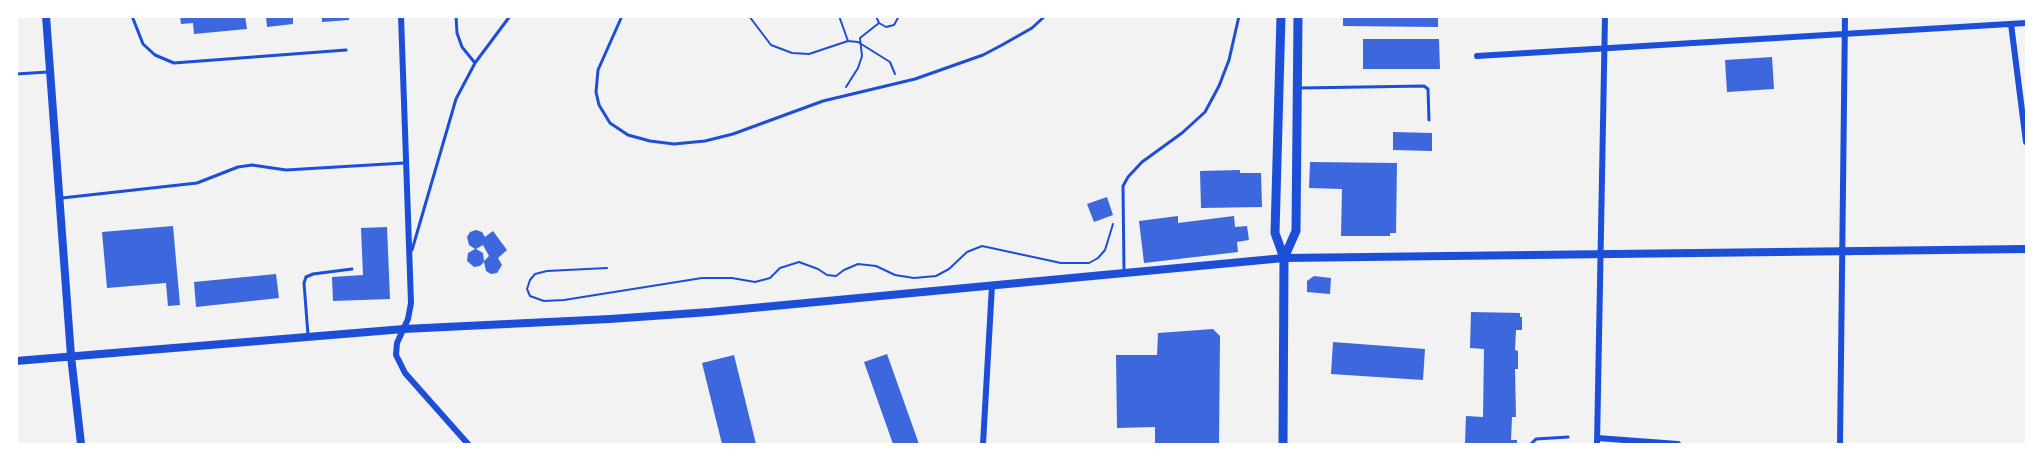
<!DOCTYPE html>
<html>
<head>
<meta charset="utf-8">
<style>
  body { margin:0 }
  #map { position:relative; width:2043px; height:461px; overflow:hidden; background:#f2f2f2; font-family:"Roboto Condensed",sans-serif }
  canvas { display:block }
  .frame { position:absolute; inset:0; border:18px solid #fff; pointer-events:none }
</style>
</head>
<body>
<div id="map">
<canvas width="2043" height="461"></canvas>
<div class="frame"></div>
</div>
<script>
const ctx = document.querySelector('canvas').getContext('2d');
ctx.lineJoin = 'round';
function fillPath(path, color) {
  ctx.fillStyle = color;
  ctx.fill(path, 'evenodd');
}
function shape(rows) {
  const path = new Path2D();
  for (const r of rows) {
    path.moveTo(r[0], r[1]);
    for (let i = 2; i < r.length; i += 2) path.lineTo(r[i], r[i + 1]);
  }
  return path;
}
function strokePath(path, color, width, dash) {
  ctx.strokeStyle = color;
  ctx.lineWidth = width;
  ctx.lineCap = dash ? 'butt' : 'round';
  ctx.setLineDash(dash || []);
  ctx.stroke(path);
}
fillPath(shape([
  [180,16,245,16,247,29,194,34,193,23,181,24],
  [266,16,293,16,293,24,267,27],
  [322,16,349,16,349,20,322,22],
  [1343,16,1438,16,1438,27,1343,26],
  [1363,39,1439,39,1440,69,1363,69],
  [1772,57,1774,89,1727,92,1725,60],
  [1393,132,1432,133,1432,151,1393,150],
  [1310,162,1397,163,1396,233,1390,233,1390,236,1341,236,1342,189,1309,188],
  [1240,170,1240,173,1261,173,1262,207,1201,208,1200,171],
  [1107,197,1113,215,1094,222,1087,204],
  [1178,216,1178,223,1234,216,1235,227,1247,226,1249,240,1237,242,1238,252,1144,263,1139,221],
  [173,226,180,305,168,306,166,283,107,288,102,232],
  [387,227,390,299,333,301,332,277,363,275,361,228],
  [476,230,482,232,485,237,493,231,507,250,498,258,502,265,497,273,491,274,486,271,484,262,480,266,474,267,467,261,468,253,475,249,469,245,467,237,470,232],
  [483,245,489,256,484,261,483,253,476,249],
  [276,274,279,298,196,307,194,282],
  [1314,276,1331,278,1330,294,1307,292,1307,281],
  [1471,312,1520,313,1520,317,1522,317,1522,330,1516,330,1515,350,1518,351,1518,369,1515,369,1516,417,1512,417,1511,440,1517,440,1517,444,1465,444,1466,416,1483,417,1484,349,1470,348],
  [1213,329,1220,336,1219,444,1155,444,1155,427,1117,428,1116,355,1157,355,1158,333],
  [1333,342,1425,349,1423,380,1331,374],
  [887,354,919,444,893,444,864,362],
  [734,355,756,444,722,444,702,363]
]), '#3d67dc');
strokePath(shape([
  [749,16,771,45,792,53,809,54,848,41,858,42,890,62,895,74],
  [839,16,848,41],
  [876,16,879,23,886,27,894,25,899,16],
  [846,87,858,68,862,56,860,38,879,23],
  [607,268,547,271,535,274,530,280,527,289,530,296,544,301,564,300,702,278,732,278,755,282,770,278,780,268,799,262,818,269,827,275,836,276,844,270,858,264,876,266,895,275,914,278,936,276,949,269,967,252,982,246,1061,263,1089,263,1098,258,1105,250,1113,224]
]), '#1d4ed8', 2);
strokePath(shape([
  [132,16,143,44,155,55,174,63,346,50],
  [456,16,457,33,462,47,475,63],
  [622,16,598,70,596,92,599,105,610,123,628,135,650,141,674,144,705,141,733,134,823,101,915,79,983,55,1002,45,1032,28,1045,16],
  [16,74,48,72],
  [1300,88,1424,86,1428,89,1429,120],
  [62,198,197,183,238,167,252,165,286,170,404,163],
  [412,250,456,99,475,63,510,16],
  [1124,271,1123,186,1128,177,1142,162,1182,133,1205,112,1219,86,1229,60,1239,16],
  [308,335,304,283,306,277,313,274,352,269],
  [1531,444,1536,439,1568,437]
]), '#1d4ed8', 3);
strokePath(shape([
  [401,16,411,303,408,319,397,343,396,355,405,373,468,444],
  [2011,24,2026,142],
  [1477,56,2026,23],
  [1597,438,1678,444],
  [983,444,992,285],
  [1597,444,1605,16],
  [1840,444,1845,16]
]), '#1d4ed8', 6);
strokePath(shape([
  [46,16,71,356]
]), '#1d4ed8', 8);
strokePath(shape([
  [71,356,81,444],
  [16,361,404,329,610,319,710,312,1284,258,2026,249]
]), '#1d4ed8', 8);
strokePath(shape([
  [1281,16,1275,233,1284,258,1283,444],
  [1284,258,1296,231,1298,16]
]), '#1d4ed8', 9);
</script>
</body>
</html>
